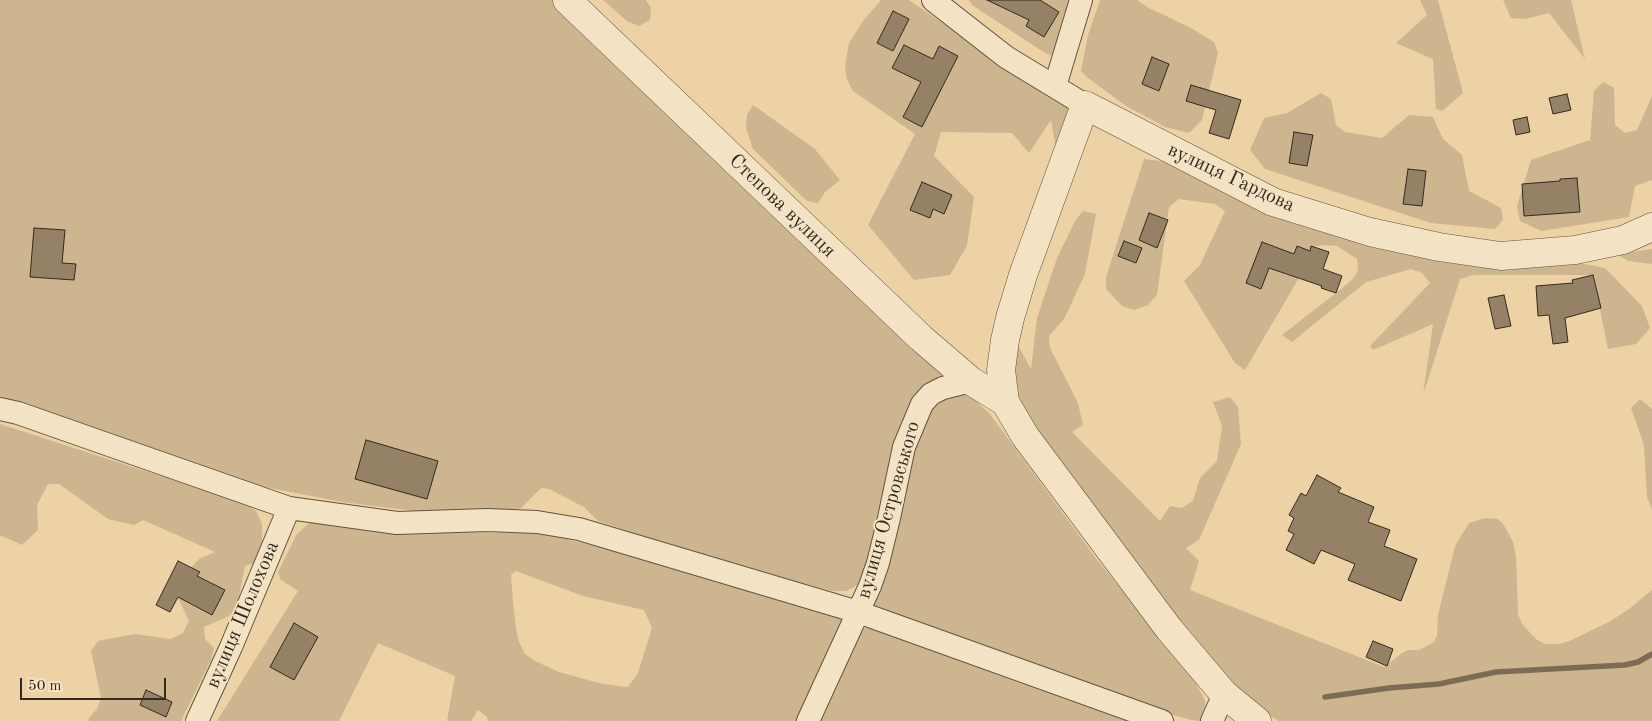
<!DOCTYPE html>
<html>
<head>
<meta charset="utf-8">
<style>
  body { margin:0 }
  #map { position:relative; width:1652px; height:721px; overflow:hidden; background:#ecd2a5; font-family:"Old Standard TT",serif }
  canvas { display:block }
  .scale { position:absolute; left:20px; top:678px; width:146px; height:22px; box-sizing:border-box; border:2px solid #342921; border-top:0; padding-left:6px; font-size:15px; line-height:18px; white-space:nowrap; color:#342921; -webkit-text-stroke:4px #f3e2c4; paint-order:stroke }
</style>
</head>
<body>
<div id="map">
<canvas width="1652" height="721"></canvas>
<div class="scale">50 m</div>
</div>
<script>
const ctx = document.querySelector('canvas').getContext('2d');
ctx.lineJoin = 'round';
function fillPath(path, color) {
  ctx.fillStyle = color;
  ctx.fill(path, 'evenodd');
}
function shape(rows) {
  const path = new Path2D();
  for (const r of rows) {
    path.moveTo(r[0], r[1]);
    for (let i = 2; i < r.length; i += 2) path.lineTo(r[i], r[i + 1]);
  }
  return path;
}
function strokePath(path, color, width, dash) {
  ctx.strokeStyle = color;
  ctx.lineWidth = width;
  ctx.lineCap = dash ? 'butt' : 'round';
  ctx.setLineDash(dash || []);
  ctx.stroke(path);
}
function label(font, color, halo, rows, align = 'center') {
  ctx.font = font + ' "Old Standard TT",serif';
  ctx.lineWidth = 4;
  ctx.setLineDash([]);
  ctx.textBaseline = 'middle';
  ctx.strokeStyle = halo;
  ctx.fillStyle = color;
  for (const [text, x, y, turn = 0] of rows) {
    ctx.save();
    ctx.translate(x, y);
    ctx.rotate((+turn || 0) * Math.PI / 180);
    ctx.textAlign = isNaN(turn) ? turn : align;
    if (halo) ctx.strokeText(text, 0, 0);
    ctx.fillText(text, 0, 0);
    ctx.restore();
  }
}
fillPath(shape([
  [0,0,555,0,949,378,889,478,862,579,857,585,847,591,832,591,816,587,633,533,598,521,584,507,549,489,541,488,521,508,507,511,422,512,342,502,265,487,202,468,0,401],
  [603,0,646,0,651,8,650,20,639,26,627,21],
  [881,0,909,0,1072,111,1057,154,1051,120,1029,153,1012,133,941,132,934,156,974,197,967,246,950,275,914,280,868,225,915,134,853,91,847,80,845,67,849,43,863,21],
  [969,0,1077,0,1056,57,1045,53,972,5],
  [1100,0,1137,0,1147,7,1191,28,1214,42,1218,53,1202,120,1189,133,1165,127,1126,106,1088,78,1081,71,1088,35],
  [1420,0,1438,0,1463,93,1442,111,1436,109,1433,59,1396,43,1427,15],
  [1503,0,1571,0,1585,59,1549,13,1525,19,1511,18],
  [1603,82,1614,88,1615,125,1625,133,1637,130,1652,96,1652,180,1635,186,1629,217,1541,231,1520,221,1517,206,1531,160,1590,140,1594,91],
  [1321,93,1331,99,1336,125,1345,132,1382,138,1409,115,1433,117,1443,139,1462,155,1469,191,1501,208,1503,220,1495,229,1431,223,1265,169,1250,150,1264,118,1287,113],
  [753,105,815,149,840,180,825,192,818,203,807,201,753,149,746,127,747,115],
  [1144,159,1161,161,1259,201,1605,268,1642,306,1650,328,1636,344,1608,349,1593,275,1473,275,1460,279,1423,395,1433,324,1373,350,1370,346,1430,283,1422,273,1411,269,1366,282,1292,342,1282,335,1336,293,1353,279,1358,271,1357,259,1337,246,1325,245,1311,247,1303,271,1245,370,1235,363,1184,281,1200,265,1225,211,1215,204,1179,199,1169,207,1157,295,1148,305,1134,310,1122,306,1106,289,1106,277],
  [1083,211,1096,214,1085,274,1064,319,1049,336,1050,348,1078,403,1083,425,1072,432,1160,521,1170,506,1182,508,1193,501,1200,478,1217,461,1222,426,1213,402,1230,397,1238,407,1241,444,1199,540,1186,548,1199,561,1190,590,1384,667,1402,653,1409,650,1419,650,1434,642,1437,636,1438,615,1455,546,1469,523,1485,518,1498,519,1504,525,1513,542,1516,556,1518,614,1522,624,1536,639,1545,644,1559,644,1569,641,1609,622,1629,609,1652,590,1652,721,1279,721,1265,713,1211,665,1014,400,1015,340,1031,369,1037,318,1057,258,1075,221],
  [1652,249,1652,264,1628,261,1617,254],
  [965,394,972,397,990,414,1098,561,1194,679,1205,701,1205,710,1200,721,1191,720,1129,702,997,650,872,605,913,443,936,400],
  [1640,399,1652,409,1652,510,1647,497,1644,445,1631,408],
  [0,424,247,504,256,511,262,524,262,540,260,550,253,564,245,566,237,607,229,616,204,627,205,639,214,648,211,660,181,721,89,721,89,718,97,709,101,698,91,651,98,641,135,634,171,639,183,633,189,621,173,587,199,559,215,552,143,520,134,525,108,519,59,484,48,484,37,505,38,530,22,545,0,535],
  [314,521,447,532,528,533,555,536,619,552,838,616,844,623,801,721,564,721,560,719,562,721,488,721,487,717,478,710,471,721,447,721,455,676,378,643,339,721,217,721,298,591,281,580,278,572,297,534,309,523],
  [516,571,583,596,644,610,652,628,638,673,628,687,603,684,559,672,535,661,525,654,519,642,516,629,513,602,511,575],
  [869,627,887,631,1020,683,1139,721,816,721,860,630]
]), '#cdb58f');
strokePath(shape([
  [1325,697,1389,688,1439,684,1496,672,1625,665,1638,662,1652,654]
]), '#7d6c55', 5.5);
const building = shape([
  [987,0,1040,0,1059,12,1044,37,1026,26,1029,20,987,0],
  [893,11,909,19,893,51,877,43,893,11],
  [904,45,933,59,939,46,958,56,922,127,903,117,921,82,892,68,904,45],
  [1152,57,1169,64,1159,91,1142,84,1152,57],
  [1191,85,1241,100,1229,139,1209,133,1216,110,1186,101,1191,85],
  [1567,94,1571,110,1553,114,1549,98,1567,94],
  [1527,117,1530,132,1516,135,1513,120,1527,117],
  [1294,132,1313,135,1307,166,1289,163,1294,132],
  [1408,169,1426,171,1422,206,1403,204,1408,169],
  [1577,178,1580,212,1524,216,1522,184,1560,181,1560,179,1577,178],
  [922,182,952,195,944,214,933,209,930,218,910,210,922,182],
  [1149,213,1168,220,1157,248,1139,240,1149,213],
  [34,228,65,230,62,263,76,264,74,280,30,277,34,228],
  [1124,241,1142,248,1136,263,1118,256,1124,241],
  [1262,242,1294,254,1297,246,1310,251,1311,246,1329,252,1323,269,1342,276,1336,293,1321,288,1322,286,1269,268,1261,289,1246,283,1262,242],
  [1593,275,1601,308,1565,318,1568,342,1553,344,1549,315,1538,316,1536,286,1573,283,1572,280,1593,275],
  [1504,295,1511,326,1495,329,1488,298,1504,295],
  [366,440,438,461,427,499,355,479,366,440],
  [1317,475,1341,488,1338,492,1374,507,1368,522,1390,530,1384,546,1417,559,1401,601,1348,580,1355,564,1321,550,1314,564,1286,550,1294,534,1288,531,1294,518,1289,515,1301,493,1306,496,1317,475],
  [178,561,200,572,197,576,225,590,212,615,178,597,170,612,156,605,178,561],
  [294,623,318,637,294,680,270,667,294,623],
  [1373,641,1393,649,1387,666,1366,657,1373,641],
  [146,690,172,702,166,717,140,705,146,690]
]);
fillPath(building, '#948166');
strokePath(building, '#342921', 1);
const minor = shape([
  [933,0,1006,57,1085,105],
  [1055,86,1081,0],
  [0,409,18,413,289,508,397,523,487,520,537,522,579,529,858,612,1162,721],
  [197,721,231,647,289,508],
  [808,721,870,586,878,563,889,518,904,447,922,404,931,394,943,388,971,381],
  [1212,721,1224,694]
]);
const tertiary = shape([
  [567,0,921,338,971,381,1005,402],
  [1257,721,1224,694,1169,629,1025,436,1005,402,1001,370,1005,340,1010,318,1023,275,1085,105,1273,202,1370,232,1439,247,1501,256,1575,250,1623,240,1652,227]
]);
strokePath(minor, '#625342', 24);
strokePath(tertiary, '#625342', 29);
strokePath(minor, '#f3e2c4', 22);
strokePath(tertiary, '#f3e2c4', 28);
label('20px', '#342921', '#f3e2c4', [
  ["вулиця Гардова",1231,178,25],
  ["Степова вулиця",782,206,44],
  ["вулиця Островського",889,510,-74],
  ["вулиця Шолохова",243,615,-67]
]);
</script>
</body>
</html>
